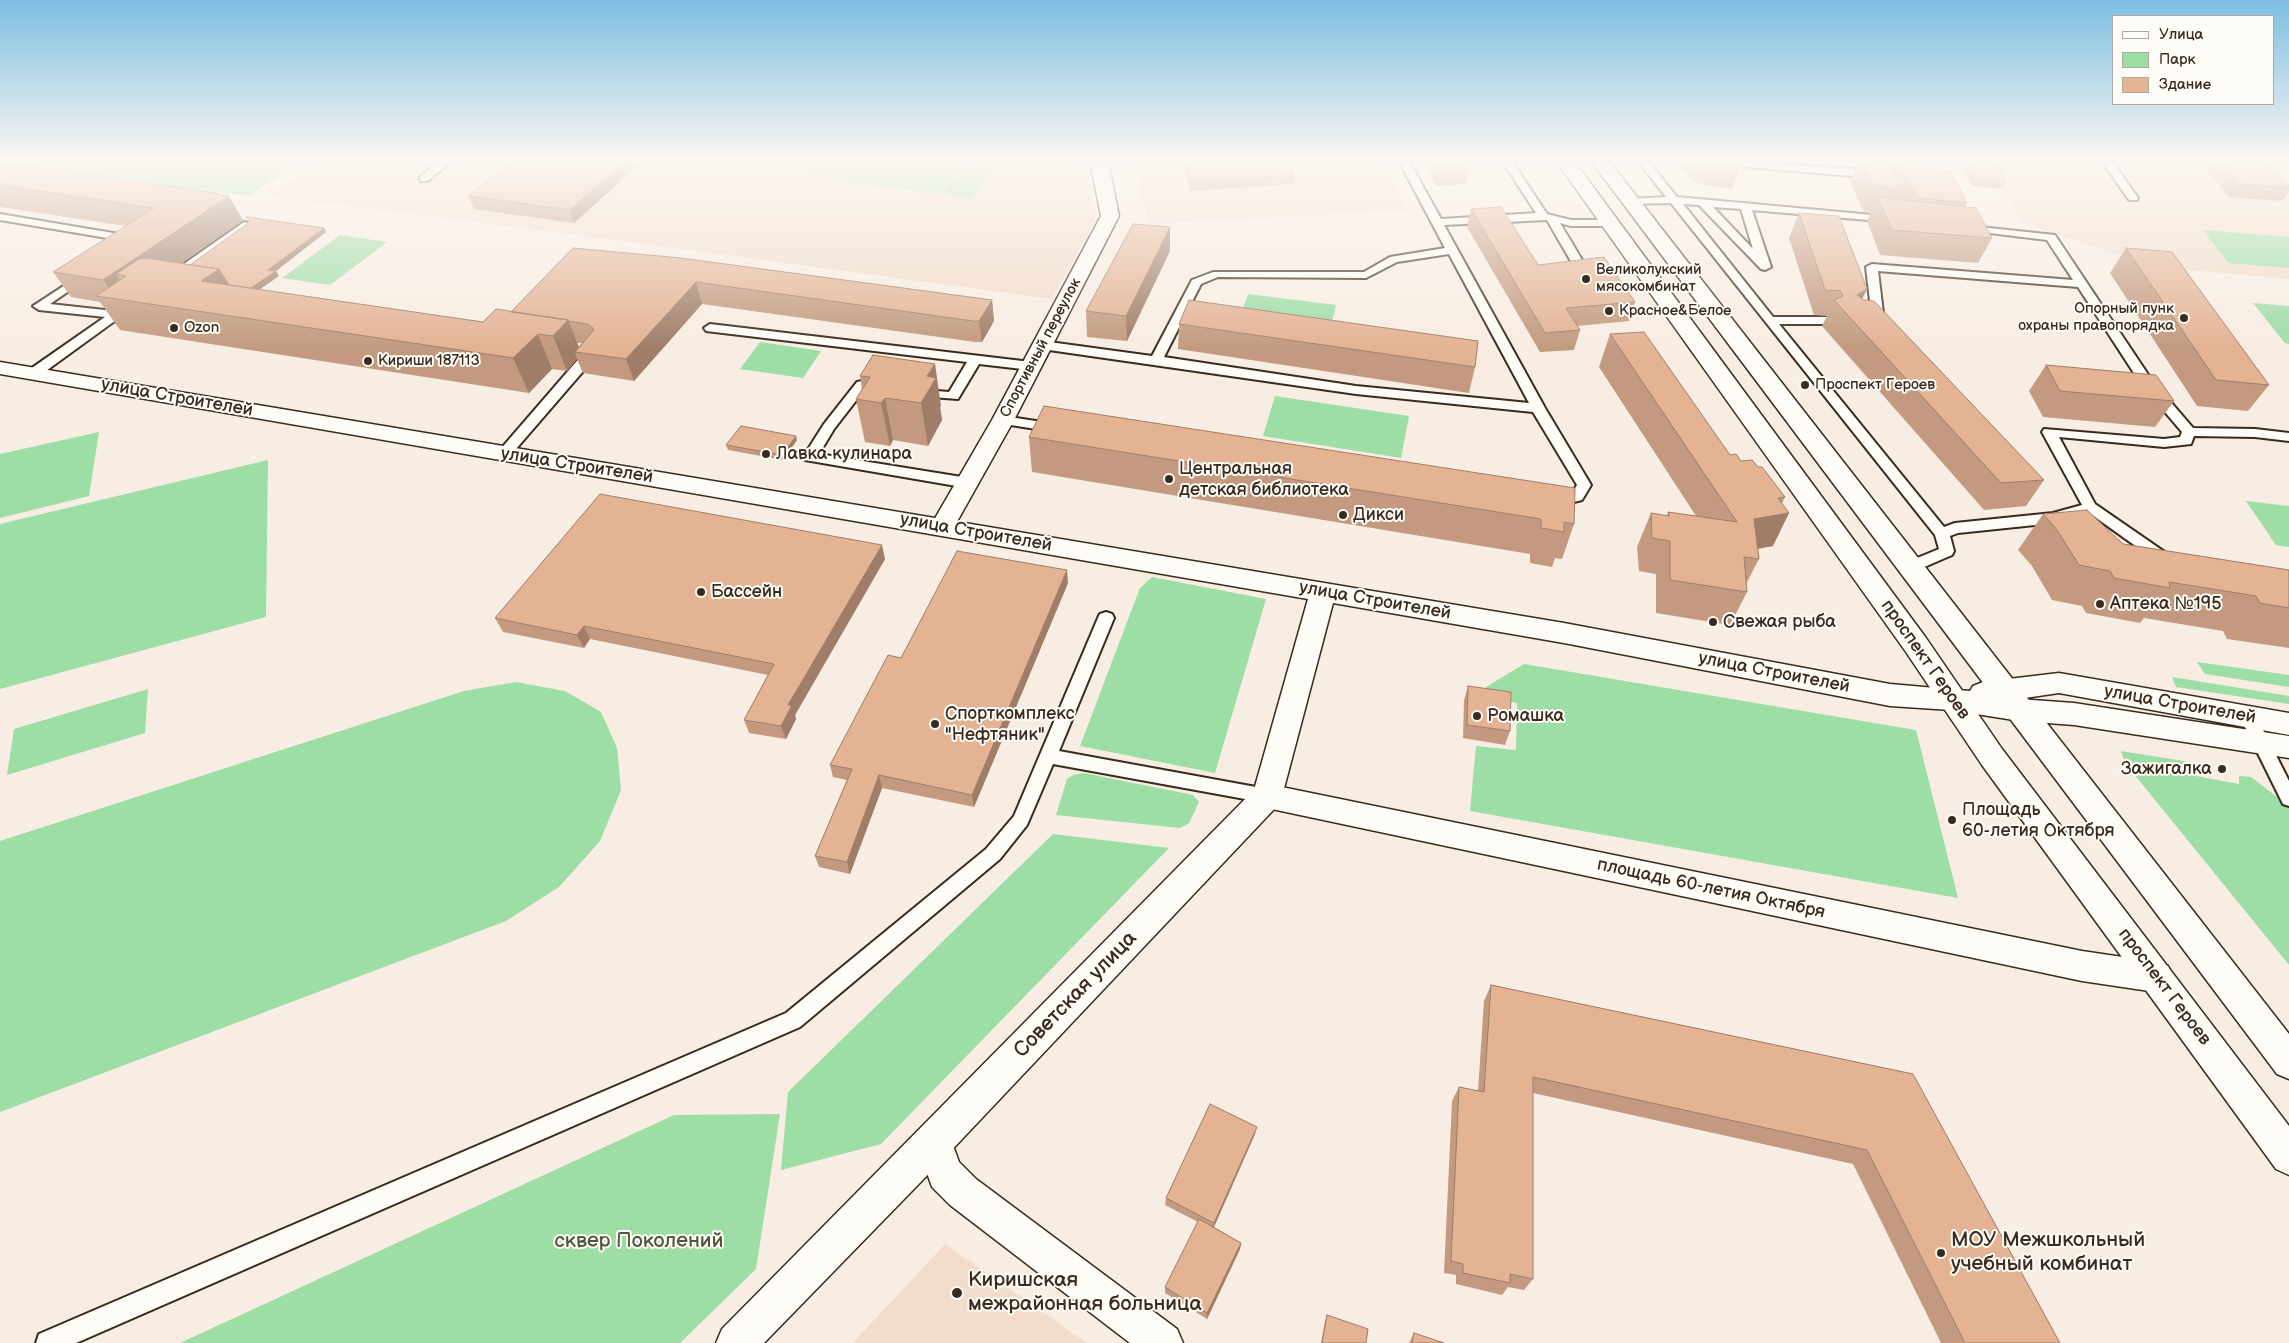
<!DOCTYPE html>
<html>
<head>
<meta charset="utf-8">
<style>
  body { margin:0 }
  #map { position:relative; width:2289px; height:1343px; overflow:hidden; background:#f8ede3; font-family:"Balsamiq Sans",sans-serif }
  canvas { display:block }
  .legend { position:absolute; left:2112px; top:15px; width:162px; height:90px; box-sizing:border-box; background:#fdfcf7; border:1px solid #afa8a0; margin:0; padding:6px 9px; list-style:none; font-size:15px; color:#3b2a1e }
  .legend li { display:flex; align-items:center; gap:10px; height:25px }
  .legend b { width:25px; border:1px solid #afa8a0 }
</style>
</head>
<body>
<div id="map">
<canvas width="2289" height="1343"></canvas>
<ul class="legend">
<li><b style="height:6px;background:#fdfcf7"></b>Улица</li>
<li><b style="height:14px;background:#9ddda6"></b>Парк</li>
<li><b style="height:14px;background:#e3b394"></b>Здание</li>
</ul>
</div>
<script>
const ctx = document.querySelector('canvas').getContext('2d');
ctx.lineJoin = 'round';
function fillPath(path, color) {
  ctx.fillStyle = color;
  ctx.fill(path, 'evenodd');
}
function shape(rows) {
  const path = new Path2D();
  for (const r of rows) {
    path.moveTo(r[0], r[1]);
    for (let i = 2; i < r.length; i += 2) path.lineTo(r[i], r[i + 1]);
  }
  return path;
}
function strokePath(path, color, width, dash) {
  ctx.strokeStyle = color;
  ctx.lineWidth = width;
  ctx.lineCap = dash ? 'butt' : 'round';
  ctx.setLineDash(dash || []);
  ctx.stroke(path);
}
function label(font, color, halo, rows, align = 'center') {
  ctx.font = font + ' "Balsamiq Sans",sans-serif';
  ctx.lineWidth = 4;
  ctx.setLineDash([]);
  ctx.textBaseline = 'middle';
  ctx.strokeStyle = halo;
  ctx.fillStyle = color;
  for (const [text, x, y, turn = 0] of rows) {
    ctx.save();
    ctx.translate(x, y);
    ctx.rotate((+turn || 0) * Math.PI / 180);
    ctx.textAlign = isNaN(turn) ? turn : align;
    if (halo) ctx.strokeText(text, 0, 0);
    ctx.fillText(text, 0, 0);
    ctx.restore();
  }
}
fillPath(shape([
  [317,161,1082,161,1096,215,1086,238,1052,299,585,236,267,196],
  [1134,161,1384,161,1408,210,1148,224],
  [1988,161,2289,161,2289,279,2158,267,2022,223,2008,200],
  [945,1244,1087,1343,853,1343]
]), '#f2dccb');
fillPath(shape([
  [3,161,300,161,250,196,0,163],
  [820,161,850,161,835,178,807,174],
  [856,161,954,161,963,162,939,194,839,181],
  [964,165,993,168,972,198,942,194],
  [2203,230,2289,237,2289,268,2228,263],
  [340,235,387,242,330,285,282,278],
  [1248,294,1336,305,1330,331,1239,319],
  [2253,303,2289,306,2289,344,2285,343],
  [760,342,821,351,803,378,740,369],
  [1275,396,1409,416,1401,458,1263,436],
  [99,432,89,496,0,518,0,454],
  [268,460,266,617,0,689,0,524],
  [2246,501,2289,506,2289,547,2276,545],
  [1152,577,1266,599,1215,773,1080,746,1140,588],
  [2197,662,2289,675,2289,687,2205,674],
  [1524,664,1916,730,1958,898,1470,811,1476,746,1516,750,1517,703,1483,697,1486,687],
  [2172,677,2289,696,2289,704,2176,687],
  [516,682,565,691,601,712,617,748,621,790,600,841,559,887,506,921,0,1112,0,841,464,691],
  [148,689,145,733,7,775,14,729],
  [2121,751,2184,761,2191,775,2239,784,2239,776,2251,777,2289,806,2289,965,2125,763],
  [1084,773,1193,795,1199,802,1189,823,1180,828,1056,815,1067,779,1073,775],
  [1053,834,1169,848,881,1144,781,1170,788,1092],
  [780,1114,756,1269,680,1343,180,1343,674,1115]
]), '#9ddda6');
const service = shape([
  [440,161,451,161,428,181,420,181,420,177,440,161],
  [1399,161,1409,161,1441,219,1536,213,1502,161,1512,161,1547,214,1571,220,1611,220,1616,223,1611,226,1571,226,1560,223,1588,270,1582,273,1576,270,1547,220,1444,225,1545,408,1591,485,1582,500,1554,507,1549,505,1547,502,1549,499,1572,493,1577,485,1533,412,1356,394,1042,349,1036,345,1042,341,1152,356,1192,280,1213,272,1364,272,1390,257,1445,248,1399,161],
  [1449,254,1529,403,1356,386,1164,357,1201,284,1218,277,1366,278,1397,262,1449,254],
  [1638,161,1648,161,1677,197,1895,217,1896,219,1891,222,1752,210,1771,267,1765,270,1761,269,1699,205,1683,204,1773,317,1828,317,1830,320,1824,324,1779,324,1944,527,1955,523,2053,513,2082,505,2042,432,2044,429,2164,439,2180,437,2182,432,2141,384,2078,287,1878,271,1884,321,1878,325,1870,324,1868,321,1872,318,1866,267,1872,264,2073,280,2047,240,1965,230,1959,227,1961,225,2055,235,2151,379,2193,428,2255,429,2289,433,2289,441,2255,437,2194,436,2191,444,2164,447,2059,437,2095,504,2166,553,2172,554,2174,558,2172,562,2158,562,2088,512,2054,523,1958,533,1950,536,1954,551,1952,555,1915,571,1905,571,1902,567,1905,563,1939,549,1935,535,1671,203,1627,204,1627,200,1631,199,1666,197,1638,161],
  [1713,207,1741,209,1753,249,1713,207],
  [1731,161,1855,169,1875,172,1880,175,1875,178,1735,166,1731,165,1731,161],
  [2102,161,2112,161,2138,198,2137,200,2129,200,2102,161],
  [0,214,131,236,137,239,131,242,0,220,0,214],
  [244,222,248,223,250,225,248,227,176,279,168,279,166,277,168,275,244,222],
  [82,274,86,275,88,277,86,279,50,304,114,311,128,303,134,307,39,376,29,376,28,373,29,370,105,317,39,310,33,306,82,274],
  [710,324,1031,362,1037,366,1031,370,979,364,958,399,917,396,912,395,911,392,912,389,949,392,967,362,706,331,704,328,710,324],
  [594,347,598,348,600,351,598,354,509,457,499,457,497,454,499,451,588,348,594,347],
  [862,381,883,383,889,387,883,391,865,389,834,429,819,454,968,478,973,480,975,483,973,486,968,488,805,460,803,457,824,424,857,382,862,381],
  [1003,416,1055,424,1062,428,1055,432,998,423,996,420,1003,416],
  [1106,612,1112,614,1114,618,1059,751,1267,789,1273,791,1276,796,1273,801,1267,803,1053,764,1027,825,1000,859,800,1027,76,1343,36,1343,39,1334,786,1013,986,849,1014,816,1098,618,1100,614,1106,612],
  [2248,711,2254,712,2289,781,2289,806,2283,804,2240,717,2242,712,2248,711]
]);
const minor = shape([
  [1090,161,1108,161,1119,216,1014,420,954,527,951,533,942,535,933,533,930,527,992,420,1101,216,1090,161],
  [1267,784,2082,951,2156,962,2168,966,2173,977,2168,988,2156,992,2082,981,1267,808,1256,805,1252,796,1256,787,1267,784],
  [934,1124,947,1129,959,1162,976,1179,1177,1329,1183,1343,1130,1343,950,1205,932,1187,916,1142,921,1129,934,1124]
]);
const tertiary = shape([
  [0,362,1564,623,1890,684,1970,691,1973,686,1983,682,2059,673,2289,713,2289,735,2059,693,2018,699,2074,703,2289,736,2289,758,2074,725,2020,721,1951,710,1890,706,1564,643,1333,603,1282,796,1278,805,947,1155,764,1343,716,1343,722,1329,1254,790,1308,599,0,374,0,362]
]);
const secondary = shape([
  [1556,161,1574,161,1926,638,2002,749,2289,1126,2289,1175,2276,1169,1982,765,1906,652,1556,161],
  [1591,161,1609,161,2289,1034,2289,1079,2277,1074,1591,161]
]);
strokePath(service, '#3b2a1e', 4);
strokePath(minor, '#3b2a1e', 3);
strokePath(tertiary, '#3b2a1e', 3);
strokePath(secondary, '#3b2a1e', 3);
fillPath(service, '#fdfcf7');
fillPath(minor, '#fdfcf7');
fillPath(tertiary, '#fdfcf7');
fillPath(secondary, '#fdfcf7');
fillPath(shape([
  [512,161,643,161,574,223,474,209,468,196],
  [1181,161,1287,161,1294,175,1293,184,1191,191],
  [1423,161,1471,161,1466,184,1437,186],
  [1675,161,1738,161,1741,165,1732,189,1703,185,1694,182],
  [1859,161,1924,161,1927,169,1967,203,1966,207,1992,238,1978,263,1880,255,1867,221,1871,212,1863,211,1850,181],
  [1960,161,1996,161,2006,180,2002,189,1972,186,1960,163],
  [2199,161,2266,161,2289,186,2289,191,2282,201,2229,197],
  [0,162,218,194,243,220,181,263,190,265,247,224,249,222,246,217,324,228,326,232,275,271,279,276,259,289,483,322,511,312,573,248,992,300,994,321,982,342,975,342,702,304,634,381,583,373,577,359,567,371,552,369,529,393,120,330,100,302,71,297,53,272,126,226,0,207],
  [577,343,582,343,579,347],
  [1471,209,1538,265,1635,302,1629,321,1577,326,1580,330,1574,350,1540,352,1467,227],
  [1799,213,1867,289,1862,299,2044,480,2026,506,1984,510,1822,326,1827,316,1814,315,1789,238],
  [2126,248,2269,385,2248,411,2197,406,2110,273],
  [1170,251,1127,341,1087,337,1086,311],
  [1179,324,1475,367,1469,393,1178,349],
  [1610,334,1730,455,1741,461,1758,467,1785,497,1782,503,1773,546,1757,549,1759,559,1746,584,1747,592,1730,625,1656,613,1656,574,1639,571,1637,547,1651,513,1667,516,1668,512,1696,516,1599,367],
  [873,355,941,406,940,407,942,420,928,446,893,440,890,446,865,442,856,399,862,390,860,376],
  [2046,365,2174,401,2155,427,2043,417,2029,391],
  [1029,437,1574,524,1562,559,1555,558,1552,567,1530,563,1530,554,1032,472],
  [797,440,783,460,728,450,726,445],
  [2043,514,2123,544,2289,570,2289,648,2227,639,2223,631,2144,618,2140,623,2086,613,2082,606,2052,600,2032,566,2018,550],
  [885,559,795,715,796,719,786,739,749,733,744,720,768,675,590,639,584,648,503,632,495,618],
  [1068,583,974,807,882,788,850,874,819,867,815,856,847,780,833,777,830,765,901,658],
  [1468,686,1510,731,1505,745,1463,738,1464,700],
  [1491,985,1913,1074,2060,1343,1941,1343,1853,1164,1533,1093,1533,1279,1524,1290,1508,1287,1502,1295,1456,1284,1456,1275,1444,1273,1452,1101,1459,1087,1478,1091,1484,1001],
  [1255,1134,1214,1227,1241,1243,1240,1249,1207,1319,1165,1293,1165,1287,1198,1222,1165,1205,1166,1198],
  [1327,1315,1366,1343,1321,1343,1325,1321],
  [1414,1333,1444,1343,1409,1343]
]), '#c39a7f');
fillPath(shape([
  [625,161,643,161,574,223,570,210],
  [217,193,222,201,229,196,243,220,138,293,126,276,116,274,131,297,116,299,103,280],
  [1170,227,1170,251,1127,341,1126,316],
  [324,228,326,232,271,275,268,270],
  [219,269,240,303,201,281],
  [276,271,279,276,253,294,250,289],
  [696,282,702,304,634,381,626,359],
  [1867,289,1855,314,1857,295],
  [992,300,994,321,982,342,979,321],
  [568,320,581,352,575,352,577,359,567,371,553,336],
  [538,334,552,369,529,393,513,358],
  [935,364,941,406,940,407,942,420,928,446,921,403,927,376],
  [885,398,893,440,890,446,881,403],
  [796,436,797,440,783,460,782,455],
  [1789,513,1773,546,1738,552,1754,519],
  [882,545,885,559,795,715,796,719,786,739,781,726,788,705],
  [1067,570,1068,583,974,807,972,795],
  [584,626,590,639,584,648,577,635],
  [879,775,882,788,850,874,847,862],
  [1257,1127,1255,1134,1213,1229,1214,1223],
  [1241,1243,1240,1249,1207,1319,1207,1313]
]), '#9f7d68');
const building = shape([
  [512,161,625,161,570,210,468,196,512,161],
  [1184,161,1287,161,1294,175,1191,182,1184,161],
  [1711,161,1738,161,1741,165,1711,161],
  [1863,161,1886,161,1904,189,1874,187,1863,161],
  [1895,161,1924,161,1927,169,1951,171,1967,203,1918,198,1895,161],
  [1968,161,1996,161,2006,180,1977,177,1968,161],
  [2218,161,2266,161,2289,186,2289,188,2238,184,2218,161],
  [0,162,217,193,215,194,229,196,103,280,53,272,154,208,0,185,0,162],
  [1878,197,1976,208,1992,238,1892,230,1878,197],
  [1501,207,1538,265,1604,257,1635,302,1566,308,1580,330,1545,333,1471,209,1501,207],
  [1799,213,1839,216,1867,289,1857,295,1864,300,1874,301,2044,480,2001,483,1834,300,1843,296,1841,291,1825,290,1799,213],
  [246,217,324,228,268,270,276,271,251,288,229,285,219,269,190,265,247,224,249,221,246,217],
  [1133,224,1170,227,1126,316,1086,311,1133,224],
  [573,248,681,258,992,300,979,321,973,321,696,282,626,359,575,352,593,331,593,328,587,324,568,321,568,320,511,312,573,248],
  [2126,248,2172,252,2269,385,2216,380,2126,248],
  [146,258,219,269,201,281,483,322,496,309,568,320,553,336,538,334,513,358,96,296,126,276,116,274,139,259,146,258],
  [1189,300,1478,341,1475,367,1179,324,1189,300],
  [1644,332,1730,455,1736,454,1741,461,1752,460,1758,467,1762,467,1785,497,1778,498,1789,513,1754,519,1759,559,1744,557,1747,592,1670,580,1670,541,1652,538,1651,513,1669,516,1668,512,1737,522,1610,334,1644,332],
  [873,355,935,364,927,376,936,378,921,403,885,398,881,403,856,399,870,377,860,376,873,355],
  [2046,365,2156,375,2174,401,2060,391,2046,365],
  [1044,406,1575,488,1574,524,1564,522,1564,532,1541,528,1541,519,1029,437,1044,406],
  [741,426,796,436,782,455,726,445,741,426],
  [600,494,882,545,788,705,792,705,781,726,744,720,774,664,584,626,577,635,495,618,600,494],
  [2087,510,2123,544,2289,570,2289,608,2260,603,2256,596,2169,582,2170,588,2114,578,2110,571,2079,565,2057,530,2043,514,2087,510],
  [957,551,1067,570,972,795,879,775,847,862,815,856,852,769,830,765,888,655,901,658,957,551],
  [1468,686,1511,692,1510,731,1467,725,1468,686],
  [1491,985,1913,1074,2060,1343,1965,1343,1867,1150,1533,1077,1533,1279,1510,1274,1510,1283,1463,1273,1463,1264,1451,1261,1459,1087,1484,1092,1491,985],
  [1210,1104,1257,1127,1214,1223,1166,1198,1210,1104],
  [1199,1219,1241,1243,1207,1313,1165,1287,1199,1219],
  [1327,1315,1368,1329,1366,1343,1322,1343,1327,1315],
  [1414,1333,1444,1343,1412,1343,1414,1333]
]);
fillPath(building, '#e3b394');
strokePath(building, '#9f7d68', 1);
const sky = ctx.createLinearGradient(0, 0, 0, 349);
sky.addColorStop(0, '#7dbee2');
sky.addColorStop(0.46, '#fcf7f2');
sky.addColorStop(1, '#fcf7f200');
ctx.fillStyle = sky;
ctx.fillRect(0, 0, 2289, 349);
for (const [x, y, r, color] of [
  [1586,279,5,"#3b2a1e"],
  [1609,311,5,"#3b2a1e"],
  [2184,318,5,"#3b2a1e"],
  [174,328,5,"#3b2a1e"],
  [368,361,5,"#3b2a1e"],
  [1805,385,5,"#3b2a1e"],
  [766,454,5,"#3b2a1e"],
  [1169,479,5,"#3b2a1e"],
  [1343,515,5,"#3b2a1e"],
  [701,592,5,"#3b2a1e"],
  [2100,604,5,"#3b2a1e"],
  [1713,622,5,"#3b2a1e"],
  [1477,716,5,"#3b2a1e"],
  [935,724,5,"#3b2a1e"],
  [2222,769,5,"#3b2a1e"],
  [1952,820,5,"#3b2a1e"],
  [1941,1253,5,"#3b2a1e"],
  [957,1293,6,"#3b2a1e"]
]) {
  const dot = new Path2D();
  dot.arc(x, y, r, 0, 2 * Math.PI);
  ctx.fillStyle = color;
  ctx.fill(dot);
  strokePath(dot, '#fdfcf7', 2);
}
label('15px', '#3b2a1e', '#fdfcf7', [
  ["Великолукский",1596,270],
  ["мясокомбинат",1596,287],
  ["Опорный пунк",2174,309,"right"],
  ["охраны правопорядка",2174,326,"right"],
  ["Красное&Белое",1619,311],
  ["Ozon",184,328],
  ["Кириши 187113",378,361],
  ["Проспект Героев",1815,385]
], 'left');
label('15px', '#3b2a1e', '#fdfcf7', [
  ["Спортивный переулок",1041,348,-62]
]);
label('18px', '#3b2a1e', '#fdfcf7', [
  ["улица Строителей",177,398,10],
  ["улица Строителей",577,466,9],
  ["улица Строителей",976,533,10],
  ["улица Строителей",1375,601,10],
  ["проспект Героев",1925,660,55],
  ["улица Строителей",1774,673,11],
  ["улица Строителей",2180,705,10],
  ["площадь 60-летия Октября",1711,889,12],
  ["проспект Героев",2164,987,53]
]);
label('18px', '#3b2a1e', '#fdfcf7', [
  ["Лавка кулинара",776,454],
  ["Центральная",1179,469],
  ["детская библиотека",1179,490],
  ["Дикси",1353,515],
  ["Бассейн",711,592],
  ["Аптека №195",2110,604],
  ["Свежая рыба",1723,622],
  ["Спорткомплекс",945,714],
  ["\"Нефтяник\"",945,735],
  ["Ромашка",1487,716],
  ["Зажигалка",2212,769,"right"],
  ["Площадь",1962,810],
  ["60-летия Октября",1962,831]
], 'left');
label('21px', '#3b2a1e', '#fdfcf7', [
  ["Советская улица",1076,995,-46]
]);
label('21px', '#3b2a1e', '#fdfcf7', [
  ["МОУ Межшкольный",1951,1241],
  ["учебный комбинат",1951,1265],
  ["Киришская",968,1281],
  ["межрайонная больница",968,1305]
], 'left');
label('21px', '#545740', '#fdfcf7', [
  ["сквер Поколений",639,1242]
]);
</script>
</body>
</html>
